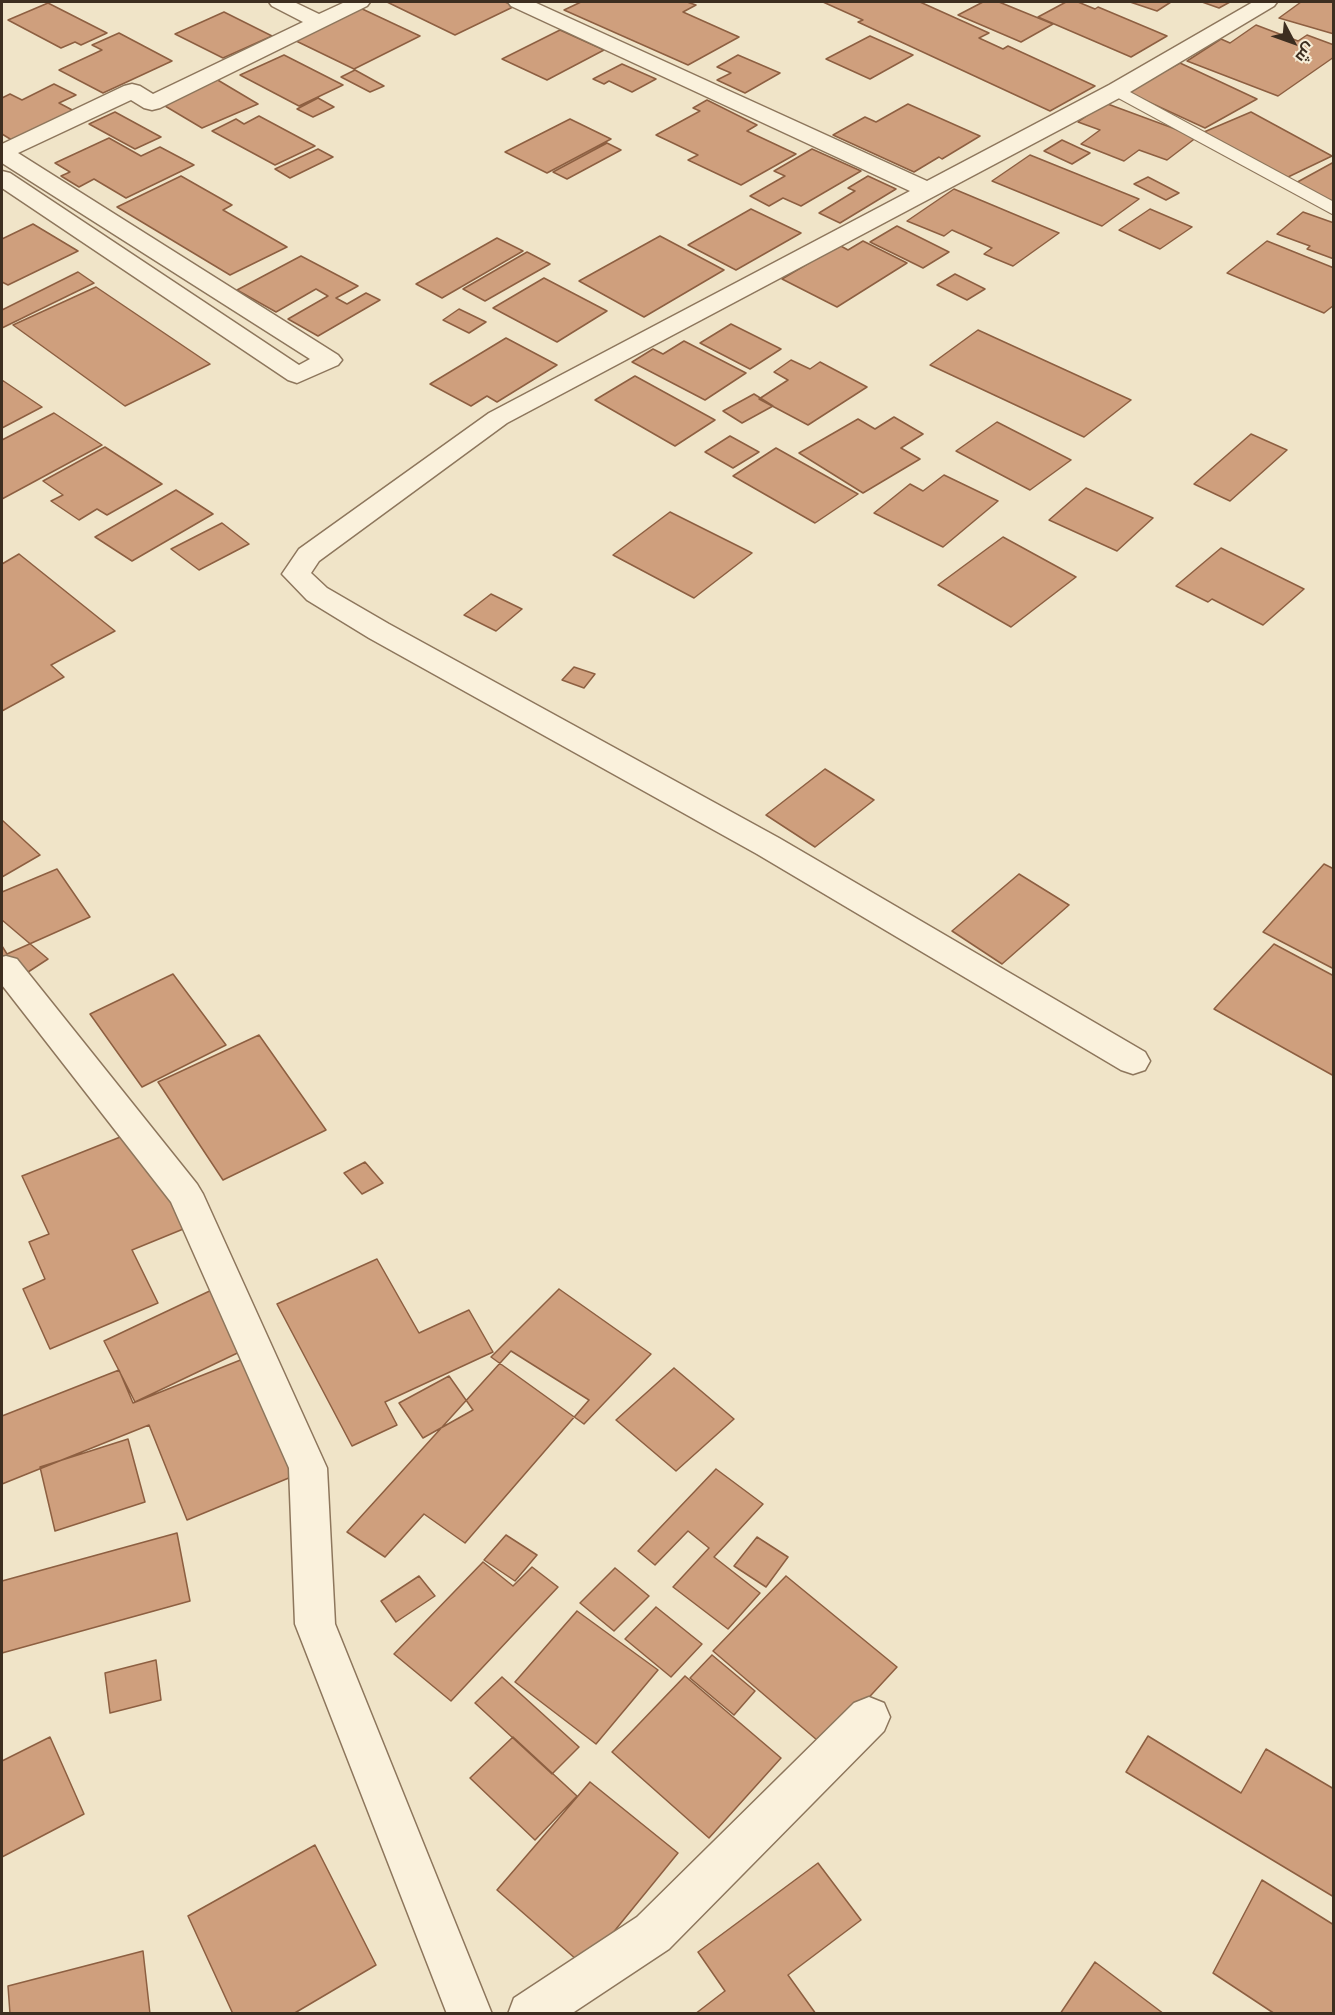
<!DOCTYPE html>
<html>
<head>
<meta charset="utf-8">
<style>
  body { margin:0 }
  #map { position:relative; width:1335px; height:2015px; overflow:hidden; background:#f0e4c8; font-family:Literata,Cairo,serif }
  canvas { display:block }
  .frame { position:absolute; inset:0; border:3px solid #3d2e20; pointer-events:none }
  .north { position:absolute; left:1263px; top:12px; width:60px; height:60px; -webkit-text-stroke:4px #f7eed8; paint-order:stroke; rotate:131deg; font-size:16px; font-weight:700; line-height:24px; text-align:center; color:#3d2e20 }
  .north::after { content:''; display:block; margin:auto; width:21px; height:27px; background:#3d2e20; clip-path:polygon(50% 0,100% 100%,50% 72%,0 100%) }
</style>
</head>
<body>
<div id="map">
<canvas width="1335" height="2015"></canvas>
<div class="frame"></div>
<div class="north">ش</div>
</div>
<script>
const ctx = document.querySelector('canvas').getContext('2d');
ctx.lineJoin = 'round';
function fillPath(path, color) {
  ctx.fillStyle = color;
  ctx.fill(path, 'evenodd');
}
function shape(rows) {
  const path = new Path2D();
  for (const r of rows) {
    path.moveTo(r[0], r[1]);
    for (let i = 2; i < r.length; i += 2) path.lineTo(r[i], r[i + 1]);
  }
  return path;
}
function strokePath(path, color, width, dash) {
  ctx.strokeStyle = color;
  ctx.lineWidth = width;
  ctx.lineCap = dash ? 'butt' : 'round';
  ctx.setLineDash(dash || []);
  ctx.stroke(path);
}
const building = shape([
  [387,2,505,2,515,6,455,35,387,2],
  [581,2,687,2,696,5,683,12,739,37,688,65,564,10,581,2],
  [823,2,920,2,989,33,979,38,1003,49,1008,46,1095,86,1050,111,858,22,863,20,823,2],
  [983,2,999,2,1053,24,1021,42,958,15,983,2],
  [1066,2,1078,2,1095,9,1098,7,1167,36,1131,57,1038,17,1066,2],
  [1130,2,1171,2,1157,11,1130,2],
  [1202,2,1230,2,1219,8,1202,2],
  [1301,2,1334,2,1334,34,1279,18,1301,2],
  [48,3,107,33,81,45,75,42,61,48,8,20,48,3],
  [358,7,420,36,354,69,292,39,358,7],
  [224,12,272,36,223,58,175,34,224,12],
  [1256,25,1298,41,1307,35,1334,45,1334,57,1278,96,1187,61,1221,39,1230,43,1256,25],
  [560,30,604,50,547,80,502,59,560,30],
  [119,33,172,61,103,93,59,70,102,50,92,45,119,33],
  [870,36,913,55,870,79,826,59,870,36],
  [284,55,343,85,299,106,240,75,284,55],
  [738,55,780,73,745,93,717,80,731,73,717,67,738,55],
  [1180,63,1257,99,1205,128,1127,92,1180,63],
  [622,64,656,79,632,92,609,81,604,84,593,79,622,64],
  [355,70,384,86,370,92,341,77,355,70],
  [216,79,258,104,202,128,160,103,216,79],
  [54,84,76,95,59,103,76,112,15,142,2,134,2,98,10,94,22,100,54,84],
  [318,98,334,107,313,117,297,109,318,98],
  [707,100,757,125,747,131,796,154,741,185,688,160,698,155,656,135,700,111,693,108,707,100],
  [1105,103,1197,137,1167,160,1139,150,1124,161,1081,144,1100,130,1078,122,1105,103],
  [908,104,980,136,942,159,939,157,914,172,833,135,865,117,876,122,908,104],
  [115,112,161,137,135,149,89,124,115,112],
  [1251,112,1332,156,1286,178,1204,132,1251,112],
  [259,116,315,146,275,165,212,131,236,119,244,124,259,116],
  [570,119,611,139,547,173,505,152,570,119],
  [109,138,141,156,160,147,194,165,126,198,94,179,79,187,61,176,70,172,55,163,109,138],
  [1062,140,1090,153,1072,164,1044,151,1062,140],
  [607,143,621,150,567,179,553,172,607,143],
  [318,149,333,157,290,178,275,169,318,149],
  [812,149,861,171,801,206,783,198,769,206,750,196,785,176,774,171,812,149],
  [1030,155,1139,199,1102,226,992,181,1030,155],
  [1334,162,1334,205,1292,185,1334,162],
  [181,176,232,205,223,210,287,247,230,275,117,207,181,176],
  [868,176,896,189,840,223,819,213,855,191,848,188,868,176],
  [1148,177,1179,193,1166,200,1134,184,1148,177],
  [954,189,1059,233,1013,266,984,254,992,248,952,230,944,236,907,221,954,189],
  [751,209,801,233,736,270,688,245,751,209],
  [1150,209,1192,227,1160,249,1119,230,1150,209],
  [1303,212,1334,223,1334,259,1307,249,1310,246,1277,234,1303,212],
  [33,224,78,251,8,285,2,282,2,239,33,224],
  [897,226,949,252,923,268,870,242,897,226],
  [660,236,724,270,644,317,579,281,660,236],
  [497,238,523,251,442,298,416,284,497,238],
  [863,241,907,263,837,307,782,279,839,245,848,250,863,241],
  [1267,241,1334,268,1334,305,1324,313,1227,273,1267,241],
  [527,252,550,264,485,301,463,289,527,252],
  [301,256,358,286,336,298,347,304,366,293,380,300,318,336,288,319,328,296,316,289,276,312,237,290,301,256],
  [78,272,94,283,2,328,2,310,78,272],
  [955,274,985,289,967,300,937,285,955,274],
  [544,278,607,311,557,342,493,308,544,278],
  [96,287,210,364,125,406,13,325,96,287],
  [459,309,486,322,469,333,443,320,459,309],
  [731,324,781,349,750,369,700,343,731,324],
  [978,330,1131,400,1084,437,930,365,978,330],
  [506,338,557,365,497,402,487,396,471,406,430,384,506,338],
  [684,341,746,373,705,400,632,362,653,349,663,354,684,341],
  [791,360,810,369,820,362,867,387,808,425,759,399,788,380,774,372,791,360],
  [635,376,715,420,675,446,595,400,635,376],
  [2,380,42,407,2,428,2,380],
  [754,394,773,406,742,423,723,411,754,394],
  [54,413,102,445,2,499,2,440,54,413],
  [894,417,923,434,901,448,920,459,863,493,799,453,858,419,875,429,894,417],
  [997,422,1071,460,1030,490,956,451,997,422],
  [1251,434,1287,450,1230,501,1194,484,1251,434],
  [730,436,759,452,733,468,705,452,730,436],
  [105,447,162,484,107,515,97,509,79,520,51,501,63,495,43,481,105,447],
  [776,448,858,494,815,523,733,476,776,448],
  [944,475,998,501,943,547,874,513,910,484,923,491,944,475],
  [1086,488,1153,518,1117,551,1049,520,1086,488],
  [176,490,213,514,132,561,95,537,176,490],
  [670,512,752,553,694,598,613,555,670,512],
  [222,523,249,544,199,570,171,549,222,523],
  [1003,537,1076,577,1011,627,938,585,1003,537],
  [1221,548,1304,589,1263,625,1212,599,1208,602,1176,586,1221,548],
  [19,554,115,631,51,665,64,677,2,711,2,564,19,554],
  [491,594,522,609,496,631,464,615,491,594],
  [574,667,595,674,584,688,562,680,574,667],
  [825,769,874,800,815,847,766,815,825,769],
  [2,820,40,855,2,877,2,820],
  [1324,864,1334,869,1334,969,1263,932,1324,864],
  [57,869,90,917,7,954,2,946,2,892,57,869],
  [1019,874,1069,905,1002,964,952,931,1019,874],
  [2,920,48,959,2,989,2,920],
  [1274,944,1334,976,1334,1076,1214,1009,1274,944],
  [173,974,226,1045,142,1087,90,1014,173,974],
  [259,1035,326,1130,223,1180,158,1082,259,1035],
  [148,1126,198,1223,132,1250,158,1303,50,1349,23,1289,45,1279,29,1242,49,1234,22,1176,148,1126],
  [365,1162,383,1183,362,1194,344,1173,365,1162],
  [377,1259,419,1333,469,1310,493,1352,385,1402,397,1425,352,1446,277,1304,377,1259],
  [216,1288,250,1347,135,1402,104,1341,216,1288],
  [559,1289,651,1354,584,1424,491,1357,559,1289],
  [511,1351,589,1400,465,1543,424,1514,385,1557,347,1532,511,1351],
  [248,1357,296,1475,187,1520,149,1425,2,1484,2,1416,119,1370,133,1403,248,1357],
  [674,1368,734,1419,676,1471,616,1420,674,1368],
  [449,1376,473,1410,423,1438,399,1403,449,1376],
  [128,1439,145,1502,55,1531,40,1467,128,1439],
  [716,1469,763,1504,714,1557,760,1593,728,1629,673,1587,709,1548,688,1531,655,1565,638,1551,716,1469],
  [177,1533,190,1601,2,1653,2,1581,177,1533],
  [506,1535,537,1555,515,1581,484,1560,506,1535],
  [757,1537,788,1557,766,1587,734,1566,757,1537],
  [483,1562,513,1586,532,1567,558,1587,451,1701,394,1654,483,1562],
  [615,1568,649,1596,614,1631,580,1603,615,1568],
  [419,1576,435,1596,396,1622,381,1601,419,1576],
  [786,1576,897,1667,824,1746,713,1651,786,1576],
  [656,1607,702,1644,671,1677,625,1639,656,1607],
  [577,1611,658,1670,596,1744,515,1682,577,1611],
  [712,1655,755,1691,734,1715,690,1678,712,1655],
  [156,1660,161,1700,110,1713,105,1673,156,1660],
  [685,1676,781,1758,709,1838,612,1752,685,1676],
  [502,1677,579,1747,552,1774,475,1703,502,1677],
  [1148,1736,1241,1793,1266,1749,1334,1789,1334,1897,1126,1772,1148,1736],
  [50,1737,84,1814,2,1857,2,1761,50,1737],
  [513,1737,577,1796,535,1840,470,1778,513,1737],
  [590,1782,678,1853,585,1967,497,1890,590,1782],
  [315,1845,376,1965,293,2014,233,2014,188,1916,315,1845],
  [818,1863,861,1920,788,1975,816,2014,695,2014,725,1991,698,1952,818,1863],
  [1262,1880,1334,1925,1334,2014,1275,2014,1213,1973,1262,1880],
  [143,1951,150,2014,10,2014,8,1986,143,1951],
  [1095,1962,1164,2014,1060,2014,1095,1962]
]);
fillPath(building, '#cf9f7d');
strokePath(building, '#8d5f41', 1.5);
const service = shape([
  [1117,85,1334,202,1334,215,1111,94,1109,90,1117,85]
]);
const minor = shape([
  [269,2,294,2,319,14,345,2,370,2,367,6,160,108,152,110,144,108,131,100,18,153,338,355,342,360,338,365,297,383,288,380,2,188,2,171,10,173,299,365,310,359,2,163,2,144,124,86,132,84,140,86,153,94,303,22,272,6,269,2],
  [508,2,534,2,927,181,1109,85,1253,2,1277,2,1274,6,1125,95,507,423,319,561,311,573,327,588,389,624,779,838,1145,1052,1150,1061,1145,1070,1133,1074,1121,1070,757,854,369,638,307,600,282,574,299,549,489,413,910,191,511,6,508,2],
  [6,956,17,959,197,1184,203,1194,327,1468,335,1624,492,2014,447,2014,295,1624,289,1468,171,1202,2,985,2,957,6,956],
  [869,1697,884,1703,890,1717,884,1731,669,1949,571,2014,508,2014,514,1998,637,1917,854,1703,869,1697]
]);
strokePath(service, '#8d765c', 2);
strokePath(minor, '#8d765c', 3);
fillPath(service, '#faf1dc');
fillPath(minor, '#faf1dc');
</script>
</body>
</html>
